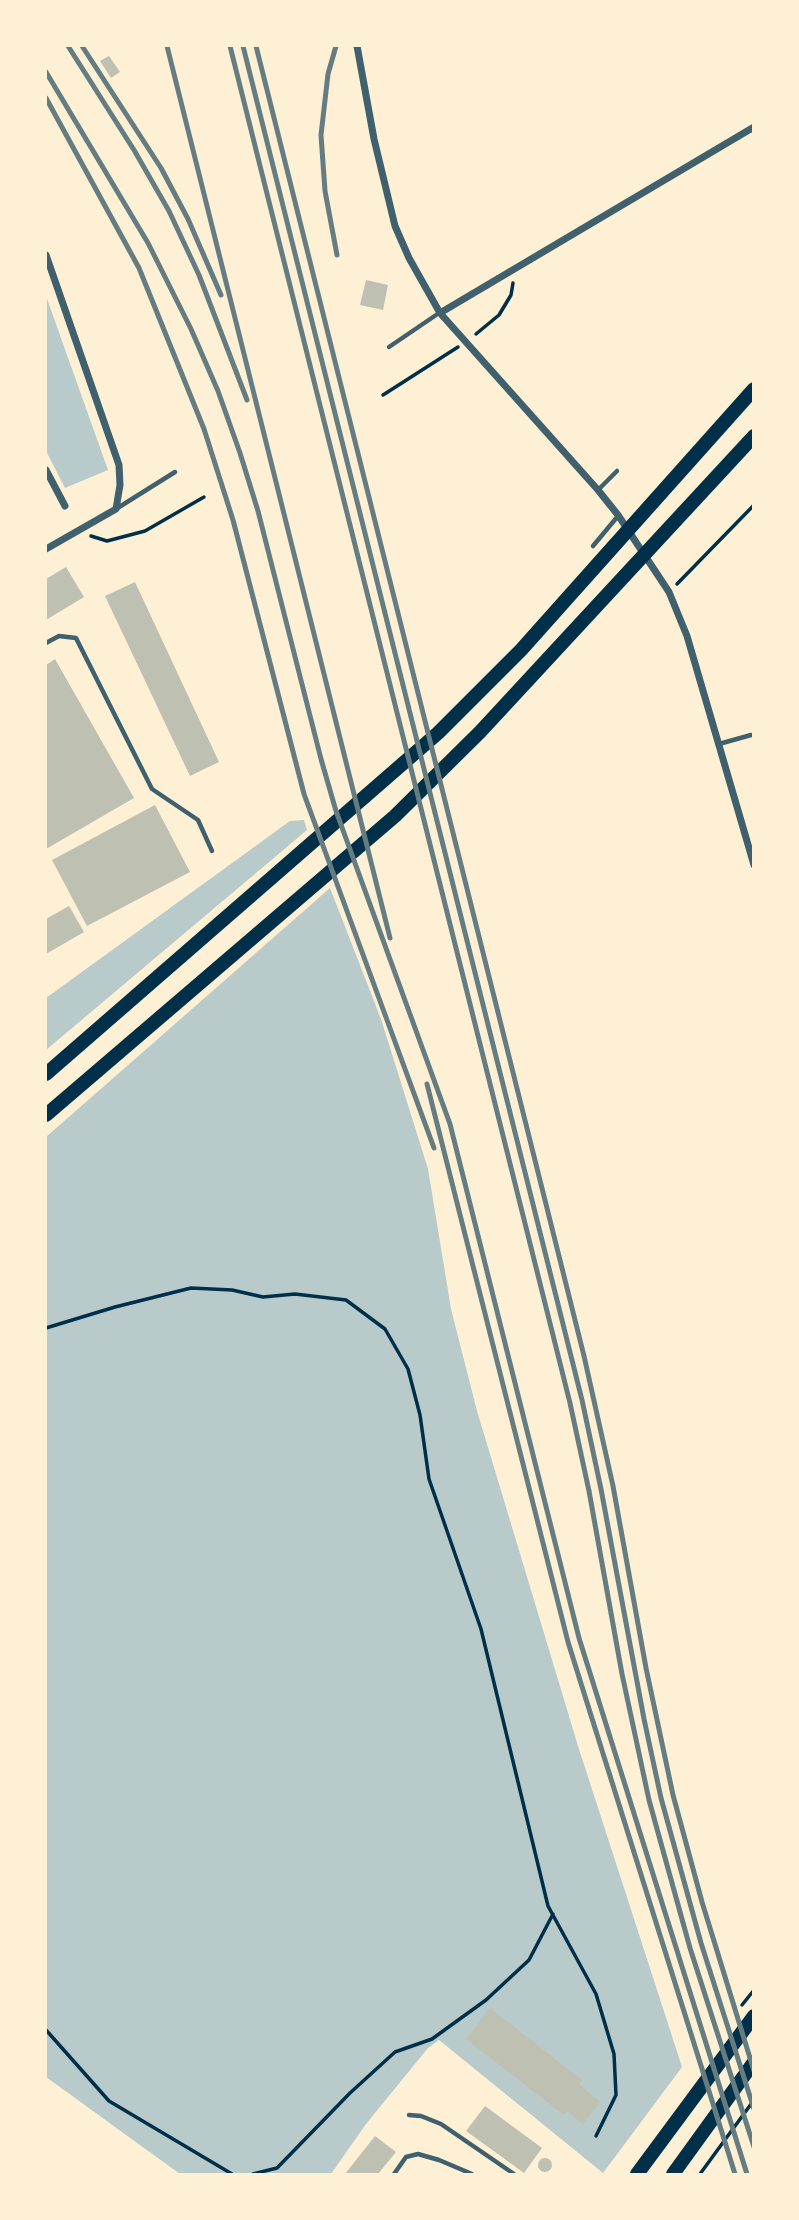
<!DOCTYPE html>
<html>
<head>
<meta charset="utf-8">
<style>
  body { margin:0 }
  #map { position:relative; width:799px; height:2220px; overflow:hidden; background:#fdf0d5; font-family:Merriweather,serif }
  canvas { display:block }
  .frame { position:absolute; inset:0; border:47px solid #fdf0d5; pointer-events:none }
</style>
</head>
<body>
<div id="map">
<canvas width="799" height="2220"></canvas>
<div class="frame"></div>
</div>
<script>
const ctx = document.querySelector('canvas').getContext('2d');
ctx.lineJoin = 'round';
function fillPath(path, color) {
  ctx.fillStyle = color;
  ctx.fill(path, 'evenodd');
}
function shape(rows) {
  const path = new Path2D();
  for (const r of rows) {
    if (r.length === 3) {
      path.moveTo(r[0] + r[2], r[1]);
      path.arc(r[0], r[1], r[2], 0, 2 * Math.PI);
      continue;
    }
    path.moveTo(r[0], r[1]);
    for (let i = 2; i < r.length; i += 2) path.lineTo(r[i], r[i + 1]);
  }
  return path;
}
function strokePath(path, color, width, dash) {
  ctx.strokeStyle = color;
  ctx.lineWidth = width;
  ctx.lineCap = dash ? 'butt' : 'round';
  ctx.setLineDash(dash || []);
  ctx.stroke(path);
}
fillPath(shape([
  [46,296,108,470,65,488,46,451],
  [304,820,307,830,46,1050,46,998,290,821],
  [330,888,381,1019,428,1169,451,1309,477,1411,578,1746,682,2067,603,2173,439,2040,428,2048,366,2124,331,2174,180,2174,46,2077,46,1137]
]), '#b9caca');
fillPath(shape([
  [109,56,120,72,111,78,100,61],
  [366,280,388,285,383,310,360,305],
  [66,567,84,597,46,620,46,579],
  [135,582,219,762,190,776,105,596],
  [55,659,134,798,46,849,46,665],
  [155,805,190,872,87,926,52,860],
  [69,906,84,932,46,954,46,919],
  [490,2008,582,2080,579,2084,600,2102,583,2124,567,2111,564,2115,466,2039],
  [485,2106,542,2148,524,2173,466,2131],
  [375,2136,396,2152,378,2174,345,2174],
  [545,2165,7]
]), '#bec0b2');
strokePath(shape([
  [476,334,499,315,511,295,513,283],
  [383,395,458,347],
  [91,536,107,541,145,531,204,497],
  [677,584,754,505],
  [46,1328,115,1307,191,1288,232,1290,263,1297,295,1294,346,1300,385,1329,408,1369,420,1415,429,1479,481,1629,548,1906,596,1994,614,2054,616,2095,596,2136],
  [742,2005,754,1990],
  [46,2030,109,2101,232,2174],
  [253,2174,277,2168,350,2093,395,2052,432,2039,486,2000,529,1960,553,1914],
  [700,2174,754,2100]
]), '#003049', 3.5);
strokePath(shape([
  [389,347,439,313],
  [598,490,617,471],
  [116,509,175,472],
  [593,546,618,516],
  [46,643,59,636,76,638,152,789,198,820,212,851],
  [719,744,751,735],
  [409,2115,421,2116,441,2124,514,2174],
  [394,2174,406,2157,418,2154,439,2160,472,2174]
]), '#3f606c', 4.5);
strokePath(shape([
  [357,46,374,139,395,226,409,258,440,313,598,490,618,515,669,592,687,636,754,865],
  [46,255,119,465,120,485,116,509,46,549],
  [440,313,754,127],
  [46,470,65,506]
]), '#3f606c', 7);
strokePath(shape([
  [46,1074,438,733,521,650,754,389],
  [46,1115,395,816,480,732,754,436],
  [637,2174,754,2016],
  [673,2174,754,2062]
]), '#003049', 14);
strokePath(shape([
  [68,46,134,150,169,211,199,275,247,400],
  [82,46,161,168,188,219,221,295],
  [167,46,390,938],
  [230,46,570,1403,589,1491,622,1674,649,1800,690,1948,754,2147],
  [243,46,582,1400,601,1489,644,1719,661,1798,701,1943,754,2109],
  [256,46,584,1356,613,1486,646,1668,673,1795,702,1902,754,2071],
  [336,46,328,74,321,135,325,191,337,255],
  [46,72,148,243,191,329,218,391,240,453,258,511,321,759,336,811,450,1124,579,1638,747,2174],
  [46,98,139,268,204,429,233,520,304,794,434,1148],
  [427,1084,568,1642,735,2174]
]), '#657d81', 5);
</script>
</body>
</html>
